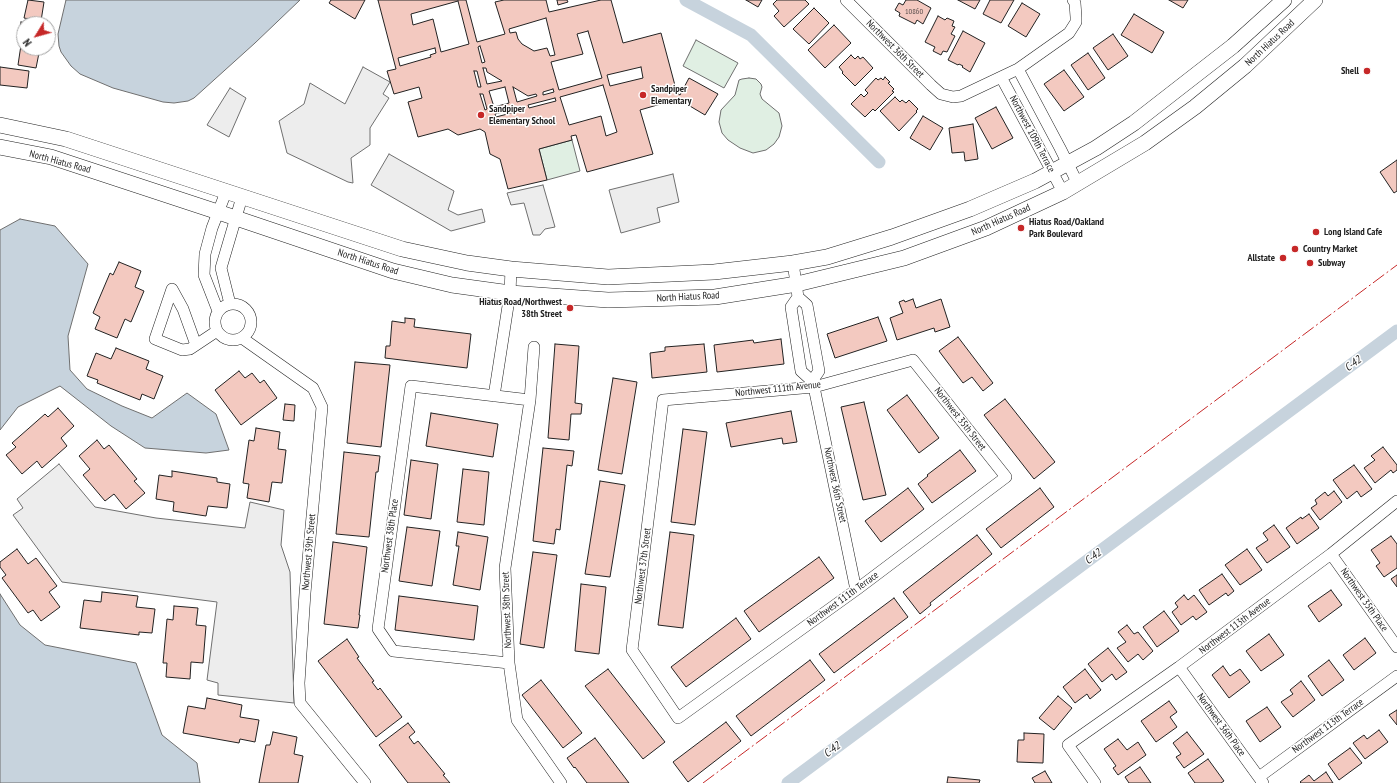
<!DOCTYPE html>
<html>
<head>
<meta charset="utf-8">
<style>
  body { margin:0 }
  #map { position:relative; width:1397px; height:783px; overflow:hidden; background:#fff; font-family:"PT Sans Narrow",sans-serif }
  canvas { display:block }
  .north { position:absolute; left:16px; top:16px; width:40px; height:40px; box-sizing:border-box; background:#fff; border:1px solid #a7a7a7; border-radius:50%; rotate:233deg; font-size:11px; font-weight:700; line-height:16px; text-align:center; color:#222 }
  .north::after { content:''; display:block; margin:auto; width:14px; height:18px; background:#c62828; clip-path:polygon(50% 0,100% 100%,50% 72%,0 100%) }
</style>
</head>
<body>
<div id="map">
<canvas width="1397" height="783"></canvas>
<div class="north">N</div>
</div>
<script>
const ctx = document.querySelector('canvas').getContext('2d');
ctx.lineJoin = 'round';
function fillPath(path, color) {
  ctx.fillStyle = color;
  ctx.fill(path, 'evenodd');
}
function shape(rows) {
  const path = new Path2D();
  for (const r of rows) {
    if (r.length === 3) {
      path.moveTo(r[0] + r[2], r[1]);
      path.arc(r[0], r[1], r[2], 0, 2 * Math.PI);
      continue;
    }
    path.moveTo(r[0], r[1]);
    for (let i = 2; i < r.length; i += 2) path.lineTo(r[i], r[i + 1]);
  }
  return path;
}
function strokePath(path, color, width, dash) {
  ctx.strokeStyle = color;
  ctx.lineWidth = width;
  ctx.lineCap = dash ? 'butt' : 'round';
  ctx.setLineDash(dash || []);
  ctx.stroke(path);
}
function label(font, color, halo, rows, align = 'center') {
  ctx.font = font + ' "PT Sans Narrow",sans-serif';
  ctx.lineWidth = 3;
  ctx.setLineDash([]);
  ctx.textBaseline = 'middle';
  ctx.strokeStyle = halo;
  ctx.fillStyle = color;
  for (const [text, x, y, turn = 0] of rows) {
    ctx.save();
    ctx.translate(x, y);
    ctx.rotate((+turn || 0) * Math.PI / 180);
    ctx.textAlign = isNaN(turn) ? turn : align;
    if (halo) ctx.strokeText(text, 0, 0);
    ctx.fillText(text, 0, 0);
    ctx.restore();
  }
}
const green = shape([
  [696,40,738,63,724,88,683,66,696,40],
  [749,78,756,79,761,84,762,87,760,94,762,99,779,113,782,126,779,137,774,144,766,150,753,153,740,148,728,140,722,133,719,122,721,110,735,95,739,80,742,79,749,78],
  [572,140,580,171,547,180,539,149,572,140]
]);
fillPath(green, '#e0efe3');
strokePath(green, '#6f6f6f', 1);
const parking = shape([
  [363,67,390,82,383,94,389,98,370,128,370,145,351,158,353,183,348,182,287,153,279,121,304,104,310,83,345,104,363,67],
  [230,88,246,98,229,137,207,125,230,88],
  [389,154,454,191,448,210,458,215,482,209,485,222,451,231,371,185,389,154],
  [673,174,679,202,657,208,660,222,621,233,609,190,673,174],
  [543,185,555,227,545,229,540,235,533,235,524,203,511,205,507,193,543,185],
  [59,464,95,507,156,518,245,528,250,502,284,510,281,545,290,572,294,703,218,695,218,683,207,680,217,602,62,582,13,515,23,508,17,499,59,464]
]);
fillPath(parking, '#ededed');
strokePath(parking, '#6f6f6f', 1);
const water = shape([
  [66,0,300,0,255,43,194,98,188,101,174,103,163,102,113,88,80,74,71,66,61,52,59,46,58,34,66,0],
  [20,219,55,226,88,264,68,336,70,370,87,389,122,406,152,418,187,393,216,414,229,450,206,453,145,448,111,426,60,386,18,407,0,430,0,230,20,219],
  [0,594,20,625,45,645,136,663,162,735,197,763,200,783,0,783,0,594]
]);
fillPath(water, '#c7d3dd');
strokePath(water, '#6f6f6f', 1);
strokePath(shape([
  [686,0,751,35,879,162],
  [788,783,1397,331]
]), '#c7d3dd', 13);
const building = shape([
  [28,0,44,2,41,21,24,18,28,0],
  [331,0,365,0,355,19,329,3,331,0],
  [378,0,466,0,477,42,505,34,495,2,504,0,546,0,549,12,601,0,611,0,623,43,661,33,677,93,680,95,689,78,718,94,705,115,678,99,640,110,653,154,587,172,576,135,571,136,572,140,539,149,547,180,508,189,500,159,490,154,485,132,480,129,458,135,448,129,418,137,408,102,422,98,419,87,394,94,387,71,396,69,378,0],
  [458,1,469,44,441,52,433,19,413,25,411,14,458,1],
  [546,18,555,55,550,56,547,48,534,51,522,44,518,39,516,32,510,33,509,29,546,18],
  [588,31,602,78,559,90,551,62,583,54,577,34,588,31],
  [480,46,485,62,482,63,478,47,480,46],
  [435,48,436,53,430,55,431,57,400,66,398,58,435,48],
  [641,67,643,78,610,86,607,75,641,67],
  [483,68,486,68,487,72,502,81,487,84,483,68],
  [474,71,477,71,481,87,478,87,474,71],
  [603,85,617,132,606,136,601,116,569,125,560,97,603,85],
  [505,87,509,103,494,107,489,91,505,87],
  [513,87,528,96,536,94,537,96,517,102,513,87],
  [553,89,554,92,543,95,543,92,553,89],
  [480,94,483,94,487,109,485,110,480,94],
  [555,98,556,101,529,108,528,105,555,98],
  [522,107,523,110,496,117,495,114,522,107],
  [557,0,567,0,568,2,558,5,557,0],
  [746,0,762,0,758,7,746,0],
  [777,0,805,0,809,4,784,27,774,16,779,11,773,4,777,0],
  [906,0,917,0,931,8,923,24,917,20,915,24,899,16,900,13,895,10,899,3,903,5,906,0],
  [958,0,980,0,975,9,958,0],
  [990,0,1014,0,1001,23,983,14,990,0],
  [1169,0,1188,0,1183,8,1169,0],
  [1022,3,1040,14,1026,37,1008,26,1022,3],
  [814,8,829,23,809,44,793,29,814,8],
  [1134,14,1164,32,1152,53,1121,35,1134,14],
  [938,16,945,20,947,18,954,21,952,26,955,27,951,34,955,36,947,52,943,51,941,55,933,51,935,47,925,42,938,16],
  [21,22,30,24,24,24,24,42,18,41,21,22],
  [834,25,851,43,825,68,808,50,834,25],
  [963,31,985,43,970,72,962,67,963,66,959,64,958,65,948,60,963,31],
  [1113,34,1128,56,1108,70,1093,48,1113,34],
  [21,45,24,45,24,48,40,48,36,68,18,65,21,45],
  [1088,53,1105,78,1088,90,1071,65,1088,53],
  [851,55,855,59,858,56,860,59,863,57,873,68,855,86,842,73,843,72,839,67,851,55],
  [0,67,29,71,27,88,0,85,0,67],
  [1064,70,1084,97,1064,111,1044,84,1064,70],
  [885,77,890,82,888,83,894,89,892,91,894,92,875,111,873,109,865,117,851,104,861,94,864,97,868,93,865,90,876,78,878,80,881,78,883,80,885,77],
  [895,97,900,102,902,100,906,103,909,100,918,109,916,111,917,112,899,131,880,111,895,97],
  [996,107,1013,138,992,149,975,118,996,107],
  [923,116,943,128,930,150,910,138,923,116],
  [973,124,978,159,965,161,964,152,952,153,949,128,973,124],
  [1397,160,1397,191,1394,193,1380,172,1397,160],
  [119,262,141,271,135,287,144,291,131,322,125,319,117,338,95,329,100,317,93,313,110,273,113,275,119,262],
  [913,299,916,308,941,299,950,327,935,332,934,328,897,340,890,318,903,313,899,302,904,300,905,302,913,299],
  [878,317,887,341,835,358,827,334,878,317],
  [405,318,415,319,414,327,471,334,467,368,385,358,386,346,390,346,392,321,405,323,405,318],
  [958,337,993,383,983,391,972,377,963,383,939,351,958,337],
  [781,339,784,364,717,372,714,345,753,340,754,343,781,339],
  [555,344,579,346,575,403,582,404,581,414,571,414,569,440,548,438,555,344],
  [704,344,707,372,652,378,650,353,665,351,665,347,704,344],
  [116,348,149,361,146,369,163,376,154,399,142,394,140,400,97,383,98,380,87,376,96,353,111,359,116,348],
  [355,362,390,365,381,447,347,443,355,362],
  [239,371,245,378,252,373,260,383,264,380,277,398,241,425,215,390,239,371],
  [613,378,637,382,622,474,598,470,613,378],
  [907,395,939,438,919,453,887,410,907,395],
  [1005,399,1055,462,1034,479,984,415,1005,399],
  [864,402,886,495,863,500,841,407,864,402],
  [285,404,295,405,294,421,283,420,285,404],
  [58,408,74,426,61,438,67,446,42,468,37,461,22,474,6,455,16,447,12,443,45,414,48,417,58,408],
  [791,411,797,442,783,444,782,438,731,447,726,423,791,411],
  [431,413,498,424,493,457,426,446,431,413],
  [256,428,280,432,278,449,286,450,282,483,272,482,269,502,247,498,249,484,243,483,249,440,254,441,256,428],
  [683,429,707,432,695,525,671,522,683,429],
  [97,440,104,449,109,445,137,479,134,481,145,493,126,509,114,494,105,501,83,475,90,469,79,456,97,440],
  [1383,447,1397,465,1397,470,1393,473,1391,470,1375,483,1364,468,1375,460,1371,456,1383,447],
  [543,448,574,451,572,466,567,465,560,530,556,529,554,544,533,541,543,448],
  [960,450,976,471,932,503,918,484,928,476,927,475,960,450],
  [344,452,380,456,378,472,376,472,369,537,336,534,344,452],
  [411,460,438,464,431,519,404,515,411,460],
  [1354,465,1372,489,1361,497,1357,491,1347,499,1333,480,1354,465],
  [463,469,489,472,484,525,457,522,463,469],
  [172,471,217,478,217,482,230,484,227,508,208,506,206,516,173,511,174,502,156,499,159,475,172,477,172,471],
  [600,481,625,485,610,577,585,574,600,481],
  [908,488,924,509,881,542,865,521,908,488],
  [1040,488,1054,507,1001,548,986,529,1040,488],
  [1334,491,1342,502,1320,520,1311,508,1317,504,1315,500,1325,492,1328,496,1334,491],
  [1309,514,1319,528,1297,544,1286,528,1301,517,1302,519,1309,514],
  [1274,525,1290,547,1267,563,1256,548,1268,540,1263,533,1274,525],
  [407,527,440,531,432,586,399,581,407,527],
  [458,532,488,537,480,590,453,585,459,546,456,546,458,532],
  [670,532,694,535,683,628,658,625,670,532],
  [977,535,992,554,930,603,931,605,920,614,903,592,977,535],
  [1391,536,1397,544,1397,568,1384,577,1376,566,1380,563,1371,550,1391,536],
  [333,542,367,547,359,615,360,615,358,628,324,624,333,542],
  [17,549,28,564,36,558,57,586,49,592,60,607,41,621,33,610,28,613,2,578,6,575,0,567,0,562,17,549],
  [1247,549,1262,570,1240,585,1225,565,1247,549],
  [533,552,557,555,544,648,520,644,533,552],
  [819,557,834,578,759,632,744,611,819,557],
  [1222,574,1234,591,1228,596,1226,593,1209,605,1199,590,1222,574],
  [1397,575,1397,587,1391,579,1397,575],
  [581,584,606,587,599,654,575,651,581,584],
  [1331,590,1342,605,1319,622,1308,606,1331,590],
  [102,592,138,596,136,607,155,609,152,633,139,632,139,635,80,628,84,600,101,602,102,592],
  [1184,595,1188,600,1194,595,1207,612,1196,620,1193,616,1181,625,1172,612,1178,607,1175,603,1184,595],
  [399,596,478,606,474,640,395,630,399,596],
  [894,598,908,617,834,673,819,654,894,598],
  [174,606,198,608,196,625,206,626,203,663,191,662,190,679,166,677,167,663,163,663,167,619,173,620,174,606],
  [1164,611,1179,631,1157,647,1143,627,1164,611],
  [736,618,751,639,686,687,671,667,736,618],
  [1127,625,1134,634,1138,632,1153,651,1143,660,1138,654,1128,662,1117,648,1126,642,1118,632,1127,625],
  [1269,634,1284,655,1261,671,1246,651,1269,634],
  [1365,638,1376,653,1354,670,1343,655,1365,638],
  [347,639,359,657,357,658,374,681,372,682,378,690,380,688,402,717,376,737,318,661,347,639],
  [1108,648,1127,672,1116,680,1112,674,1102,682,1088,664,1108,648],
  [810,660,825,680,751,736,736,716,810,660],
  [1329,660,1344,680,1322,696,1308,676,1329,660],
  [1223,666,1230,676,1240,669,1250,682,1229,698,1212,675,1223,666],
  [608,669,665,742,643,759,585,686,608,669],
  [1085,669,1101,690,1090,699,1087,694,1075,703,1063,687,1085,669],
  [541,680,582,733,563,748,522,695,541,680],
  [1301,681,1315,700,1293,717,1281,702,1293,694,1290,690,1301,681],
  [1058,696,1072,708,1054,730,1039,718,1058,696],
  [207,698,242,705,240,717,259,720,255,742,240,739,239,743,183,733,188,706,205,709,207,698],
  [1169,701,1177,712,1170,717,1177,727,1156,742,1141,721,1169,701],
  [1267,707,1281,727,1260,742,1246,721,1267,707],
  [1397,710,1397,725,1389,715,1397,710],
  [726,722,741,741,688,782,673,762,726,722],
  [408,723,415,732,409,737,414,744,418,741,445,774,443,775,450,783,408,783,379,745,408,723],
  [1379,730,1388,742,1365,759,1353,743,1364,735,1367,739,1379,730],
  [273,732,297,737,294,754,303,756,298,783,259,783,266,745,270,745,273,732],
  [1187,732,1204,754,1184,768,1176,757,1181,754,1173,743,1187,732],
  [1024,733,1044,734,1043,763,1017,762,1018,740,1024,740,1024,733],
  [595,738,629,783,587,783,575,767,574,768,567,758,595,738],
  [1118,739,1127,750,1138,742,1146,755,1118,775,1113,768,1116,766,1104,749,1118,739],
  [1350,748,1362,763,1339,780,1328,764,1350,748],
  [1208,759,1224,781,1221,783,1195,783,1188,773,1208,759],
  [1140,767,1151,783,1129,783,1125,777,1140,767],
  [1045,771,1052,783,1035,783,1032,778,1045,771],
  [1326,772,1333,783,1301,783,1300,782,1309,775,1314,781,1326,772],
  [948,777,980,780,979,783,947,783,948,777]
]);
fillPath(building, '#f3c9c0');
strokePath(building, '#222', 1);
const street = shape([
  [846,0,931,85,941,94,953,97,961,96,1018,69,1069,33,1076,22,1076,17,1075,3,1073,0],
  [1018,69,1060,148,1078,184],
  [1001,77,1063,192],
  [793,263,798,297,807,305,819,371,812,381],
  [798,297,791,307,801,371,812,381,814,387,856,590],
  [230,304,221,268,242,197],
  [233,322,18],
  [218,311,204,275,205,254,212,228,226,192],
  [242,338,313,388,322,407,305,593,299,683,300,703,365,783],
  [196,345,183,309,172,289,155,339,182,350,190,349,217,331],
  [534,347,530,400,505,568,509,663,517,720,561,783],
  [913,360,1006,477,856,590,678,718,632,650,663,400,814,387,913,360],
  [494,396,510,293,511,269],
  [1331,554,1397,647],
  [509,663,393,651,378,629,411,386,530,400],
  [1179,667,1263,783],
  [1259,777,1397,676],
  [1095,783,1068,745,1179,667,1331,554,1397,501]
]);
const secondary = shape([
  [0,125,66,139,402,249,467,263,511,269,608,277,714,272,793,263,827,257,892,237,970,209,1035,181,1096,148,1134,123,1233,46,1284,0],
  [0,147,51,157,218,212,393,271,452,285,510,293,608,300,715,297,797,284,904,258,986,228,1063,192,1145,143,1195,107,1245,66,1315,0]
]);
strokePath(street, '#222', 12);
strokePath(secondary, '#222', 16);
strokePath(street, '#fff', 11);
strokePath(secondary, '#fff', 15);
strokePath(shape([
  [703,783,1397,265]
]), '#c62828', 1, [14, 3, 2, 3]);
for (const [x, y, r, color] of [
  [1367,71,4,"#c62828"],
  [643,95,4,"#c62828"],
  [481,115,4,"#c62828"],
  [1021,228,4,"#c62828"],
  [1316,232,4,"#c62828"],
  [1295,249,4,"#c62828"],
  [1283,258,4,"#c62828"],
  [1310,263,4,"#c62828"],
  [570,308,4,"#c62828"]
]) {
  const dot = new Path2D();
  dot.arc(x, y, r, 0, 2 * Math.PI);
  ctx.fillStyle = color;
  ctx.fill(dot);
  strokePath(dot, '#fff', 1.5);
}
label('8px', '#564c4a', null, [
  ["10860",914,12]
]);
label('10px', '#222', '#fff', [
  ["North Hiatus Road",1270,43,-43],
  ["Northwest 36th Street",895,49,45],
  ["Northwest 109th Terrace",1032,134,62],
  ["North Hiatus Road",60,162,15],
  ["North Hiatus Road",1001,220,-24],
  ["North Hiatus Road",368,262,18],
  ["North Hiatus Road",688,297,-3],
  ["Northwest 111th Avenue",778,389,-6],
  ["Northwest 35th Street",960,419,52],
  ["Northwest 36th Street",835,485,78],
  ["Northwest 38th Place",390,536,-82],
  ["Northwest 39th Street",309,552,-85],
  ["Northwest 37th Street",643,566,-83],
  ["Northwest 111th Terrace",843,599,-36],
  ["Northwest 35th Place",1364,600,55],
  ["Northwest 38th Street",507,610,-92],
  ["Northwest 113th Avenue",1235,626,-37],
  ["Northwest 36th Place",1221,725,54],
  ["Northwest 113th Terrace",1328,726,-36]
]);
label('bold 10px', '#222', '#fff', [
  ["Shell",1359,71,"right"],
  ["Sandpiper",651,89],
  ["Elementary",651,101],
  ["Sandpiper",489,109],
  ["Elementary School",489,121],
  ["Hiatus Road/Oakland",1029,222],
  ["Park Boulevard",1029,234],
  ["Long Island Cafe",1324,232],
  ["Country Market",1303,249],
  ["Allstate",1275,258,"right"],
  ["Subway",1318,263],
  ["Hiatus Road/Northwest",562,302,"right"],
  ["38th Street",562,314,"right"]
], 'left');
label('italic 11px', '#222', '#fff', [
  ["C-42",1353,364,-37],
  ["C-42",1093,557,-37],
  ["C-42",832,750,-37]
]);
</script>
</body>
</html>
